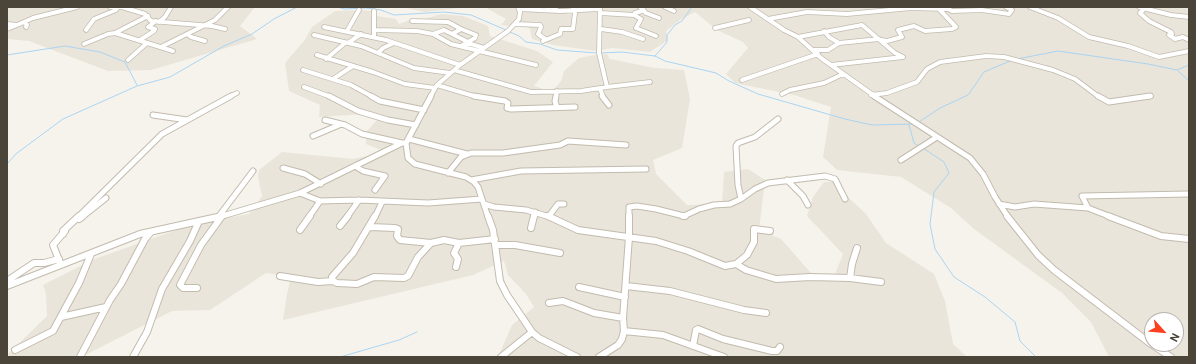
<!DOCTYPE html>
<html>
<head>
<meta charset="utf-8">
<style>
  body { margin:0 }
  #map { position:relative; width:1196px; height:364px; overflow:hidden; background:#f6f3ec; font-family:Roboto,sans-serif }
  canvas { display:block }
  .frame { position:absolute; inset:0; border:8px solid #4b4439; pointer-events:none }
  .north { position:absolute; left:1144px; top:312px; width:40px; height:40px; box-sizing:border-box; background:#fff; border:1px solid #b7b4b0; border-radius:50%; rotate:117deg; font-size:11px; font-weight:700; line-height:16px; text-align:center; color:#4b4439 }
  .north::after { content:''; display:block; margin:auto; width:14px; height:18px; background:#fc3f1d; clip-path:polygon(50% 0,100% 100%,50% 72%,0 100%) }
</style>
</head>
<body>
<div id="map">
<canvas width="1196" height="364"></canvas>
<div class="frame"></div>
<div class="north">N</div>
</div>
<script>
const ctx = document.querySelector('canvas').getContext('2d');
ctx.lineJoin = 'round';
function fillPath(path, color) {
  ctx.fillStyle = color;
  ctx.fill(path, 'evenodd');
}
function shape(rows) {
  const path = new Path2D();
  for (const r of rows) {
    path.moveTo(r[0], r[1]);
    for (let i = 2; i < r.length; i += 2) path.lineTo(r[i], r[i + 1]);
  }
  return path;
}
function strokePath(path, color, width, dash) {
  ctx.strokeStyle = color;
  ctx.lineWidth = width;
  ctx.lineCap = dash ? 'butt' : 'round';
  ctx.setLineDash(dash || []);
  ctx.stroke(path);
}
fillPath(shape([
  [7,7,255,7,240,26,257,39,151,70,108,71,29,41,7,39],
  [378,7,469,7,424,12,407,8],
  [487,7,1189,7,1189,357,1109,357,1091,322,1062,293,974,229,951,208,901,177,837,170,823,157,831,107,794,95,735,83,726,74,748,48,743,42,717,30,695,12,680,20,666,31,668,40,650,52,612,48,596,51,553,45,532,39,530,29,524,25,510,26,501,25,506,19,488,9],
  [1152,320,1176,320,1176,344,1152,344],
  [358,10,376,11,377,16,396,19,399,24,410,20,418,21,441,14,463,16,488,26,490,36,537,51,553,62,534,86,546,90,555,88,561,81,564,71,579,58,595,55,607,54,610,59,655,68,684,70,690,99,682,148,653,160,656,174,687,205,722,204,724,172,748,169,765,180,759,230,781,239,811,273,829,275,835,274,843,254,807,216,813,197,824,182,837,182,849,198,866,214,886,243,934,274,945,301,953,344,967,357,498,357,512,325,534,307,526,294,508,275,504,261,473,275,283,320,287,294,291,277,266,273,210,310,172,311,85,355,83,357,10,357,8,354,47,316,46,293,43,285,92,260,196,223,249,214,262,196,258,177,259,170,282,152,353,159,386,152,366,144,366,132,377,120,364,114,319,117,320,105,289,91,285,63,304,41,312,27,335,11]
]), '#eae5da');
strokePath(shape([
  [338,7,344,9,366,8,381,10,394,15,444,12,471,15,506,30],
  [510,32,519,36,526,42,540,44,557,50,597,53],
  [600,53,622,52,655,56,665,61,716,73,729,81,758,94,845,119,872,125,914,124],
  [7,55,65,46,100,52,125,62,137,85],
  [655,56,667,42,667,35,675,25,682,21,692,7],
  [1017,59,1058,51,1148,64,1177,70,1189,65],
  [1178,71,1189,81],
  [919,122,940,108,968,95,984,72,1010,61],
  [909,125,914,143,919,146],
  [923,148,944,162,949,173,934,192,930,224,935,249,954,277,985,297,1015,322,1020,341,1036,357],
  [7,164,17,153,63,119,137,86,170,77,224,46,252,34,274,19,297,7],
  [340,357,399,340,417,332]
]), '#a9d4f2', 1);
const minorFar2 = shape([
  [110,7,122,7,145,14,151,21,212,26,225,29],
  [547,7,556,8],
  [665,7,674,11],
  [750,7,784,30,798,37,821,58,876,97],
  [945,7,952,11,982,10,1009,14,1012,10,1006,7],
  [1030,7,1058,18,1089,37,1128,46,1159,57,1189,51],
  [1139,7,1171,15,1189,17],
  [1145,8,1140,13,1149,21,1171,32,1172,34,1169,35,1175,39,1183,37,1189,40],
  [519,9,560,11,599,9,600,7],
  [643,10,646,13,659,18],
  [374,11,374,37],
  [601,13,634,15,641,19,636,28,656,36],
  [634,15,635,13,642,11,643,9,640,7],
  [768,19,807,12,847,14,911,8,947,9],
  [412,21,448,22,461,29],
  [24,22,27,25,26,27],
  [159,22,165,17,171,7],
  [7,24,17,25,33,18,77,7],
  [515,24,540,25,541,27,538,34,545,39],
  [324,27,386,40,460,65],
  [715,28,749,20],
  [7,29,17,25],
  [601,29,622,32,643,39],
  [86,30,94,19,116,10,118,7],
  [375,30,417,31,433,34,451,44,536,65],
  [347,31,359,10],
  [824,31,829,37,839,43],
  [115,33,173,51],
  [187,34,191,37,205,41],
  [433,34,444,30,468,42],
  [452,34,461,29,476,35,475,38,461,46],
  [314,35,361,46,378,53],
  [798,37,862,25,895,53,903,57,831,65],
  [140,40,154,31,155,29,148,27,156,21],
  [881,40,887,41,902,37,898,30,914,26,925,31,952,29,956,27,938,8],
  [543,41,560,34,561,29,573,29,575,13,573,8],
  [348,43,361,34],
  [394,43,383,48,378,53,414,68,450,73],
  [84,44,108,34,115,33,148,16],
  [465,44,471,44,484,48],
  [161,47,215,20,228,7],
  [814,50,828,50,839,43,879,39],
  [317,55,373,72,405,84,435,88],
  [326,59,345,43],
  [128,60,147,43],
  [303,70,351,85,373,97],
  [454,70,531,92,581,91,607,87,599,53,600,8],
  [333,79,353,66],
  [742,80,818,54],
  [437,85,477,97],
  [304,87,331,97],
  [607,87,650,82],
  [600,88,603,97],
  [782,94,790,90,824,83,843,74],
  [871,95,887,93,917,82,927,69,940,62,986,56,1004,57,1053,70,1075,79,1099,97],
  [229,97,237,93],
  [430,97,437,85,460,65,508,31,519,19,520,12,518,7],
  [556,97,557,91],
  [1143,97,1151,96]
]);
const minorFar1 = shape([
  [329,96,358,111,388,120,416,125],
  [371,96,380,101,424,110],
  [431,96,406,143,408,158,415,164,466,177,474,182,478,187,488,217],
  [474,96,505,101,508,103,507,108,511,109,575,107],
  [556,96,555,101,557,108],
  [602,96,609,105],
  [874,96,970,158,983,174,995,197,1008,217],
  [1098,96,1109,102,1150,96],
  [153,115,187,120],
  [778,119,755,137,738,143,736,146,738,185,741,199,755,189,768,183,825,176,835,179,845,199],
  [325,120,345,125,362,134,402,143],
  [313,136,339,125],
  [409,139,467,154],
  [901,160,937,137],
  [355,166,363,171,385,176,375,190],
  [283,168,305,174,321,184],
  [448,173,461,157,471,153,503,153,560,145,568,141,626,145],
  [471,180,521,171,646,169],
  [787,180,803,196,808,205],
  [300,193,320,201,359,200,428,203,482,199],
  [484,204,494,207,526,210,550,217],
  [999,204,1015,207,1034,204,1088,208,1111,217],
  [1088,208,1082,196,1189,194],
  [219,216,253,171],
  [549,216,558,204,564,204],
  [78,217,162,134,231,96],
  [82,217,106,198],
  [219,217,300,193,402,143,406,143],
  [309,217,320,201],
  [347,217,359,200],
  [375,217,382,202],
  [534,217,535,212],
  [629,217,629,207,637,206,656,209,684,216,699,209,714,205,730,204,741,199]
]);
const minor = shape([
  [375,216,353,253,332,277,333,281,337,283,357,284,374,277,404,278,408,276,418,257,431,243,444,240,459,243,495,239],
  [488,216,493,230,500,281,507,295,532,332,539,338,577,357],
  [548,216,578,230,656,241,688,251,725,266,736,264,747,255,754,242,754,229,770,231],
  [683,216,685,216],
  [1007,216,1038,255,1054,270,1151,344,1171,357],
  [1108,216,1161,236,1189,239],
  [79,219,83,216],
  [340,226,348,216],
  [370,227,395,228,398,229,397,236,400,240,431,243],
  [531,228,534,216],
  [300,230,310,216],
  [63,234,63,231,79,216],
  [495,245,515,245,560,253],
  [736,264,746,270,776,279,810,277,850,278,881,282],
  [61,265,53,245,65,231],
  [456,267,458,259,454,253,459,243],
  [280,276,318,282,333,281],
  [850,278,852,264,857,248],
  [7,281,34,263,44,263,59,259],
  [7,286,140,234,222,216],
  [626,286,670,291,744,310,766,313],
  [579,287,625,297],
  [197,288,183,288,180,285,201,245,222,216],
  [549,303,563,301,594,313,623,318],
  [61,317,106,307],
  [624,331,663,335,724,357],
  [693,346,696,330,698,329,723,339,772,351,777,351,780,347],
  [15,350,53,331,79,283,91,254],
  [80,357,110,300,121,284,145,239,151,232],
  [133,357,147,332,162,289,190,241,199,221],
  [501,357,532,332],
  [599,357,618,345,622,339,624,331,623,318,629,237,629,216]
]);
strokePath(minorFar2, '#c2bbae', 5.5);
strokePath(minorFar1, '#c2bbae', 7);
strokePath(minor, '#c2bbae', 8);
strokePath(minorFar2, '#fff', 4);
strokePath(minorFar1, '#fff', 5);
strokePath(minor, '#fff', 6);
</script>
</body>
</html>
